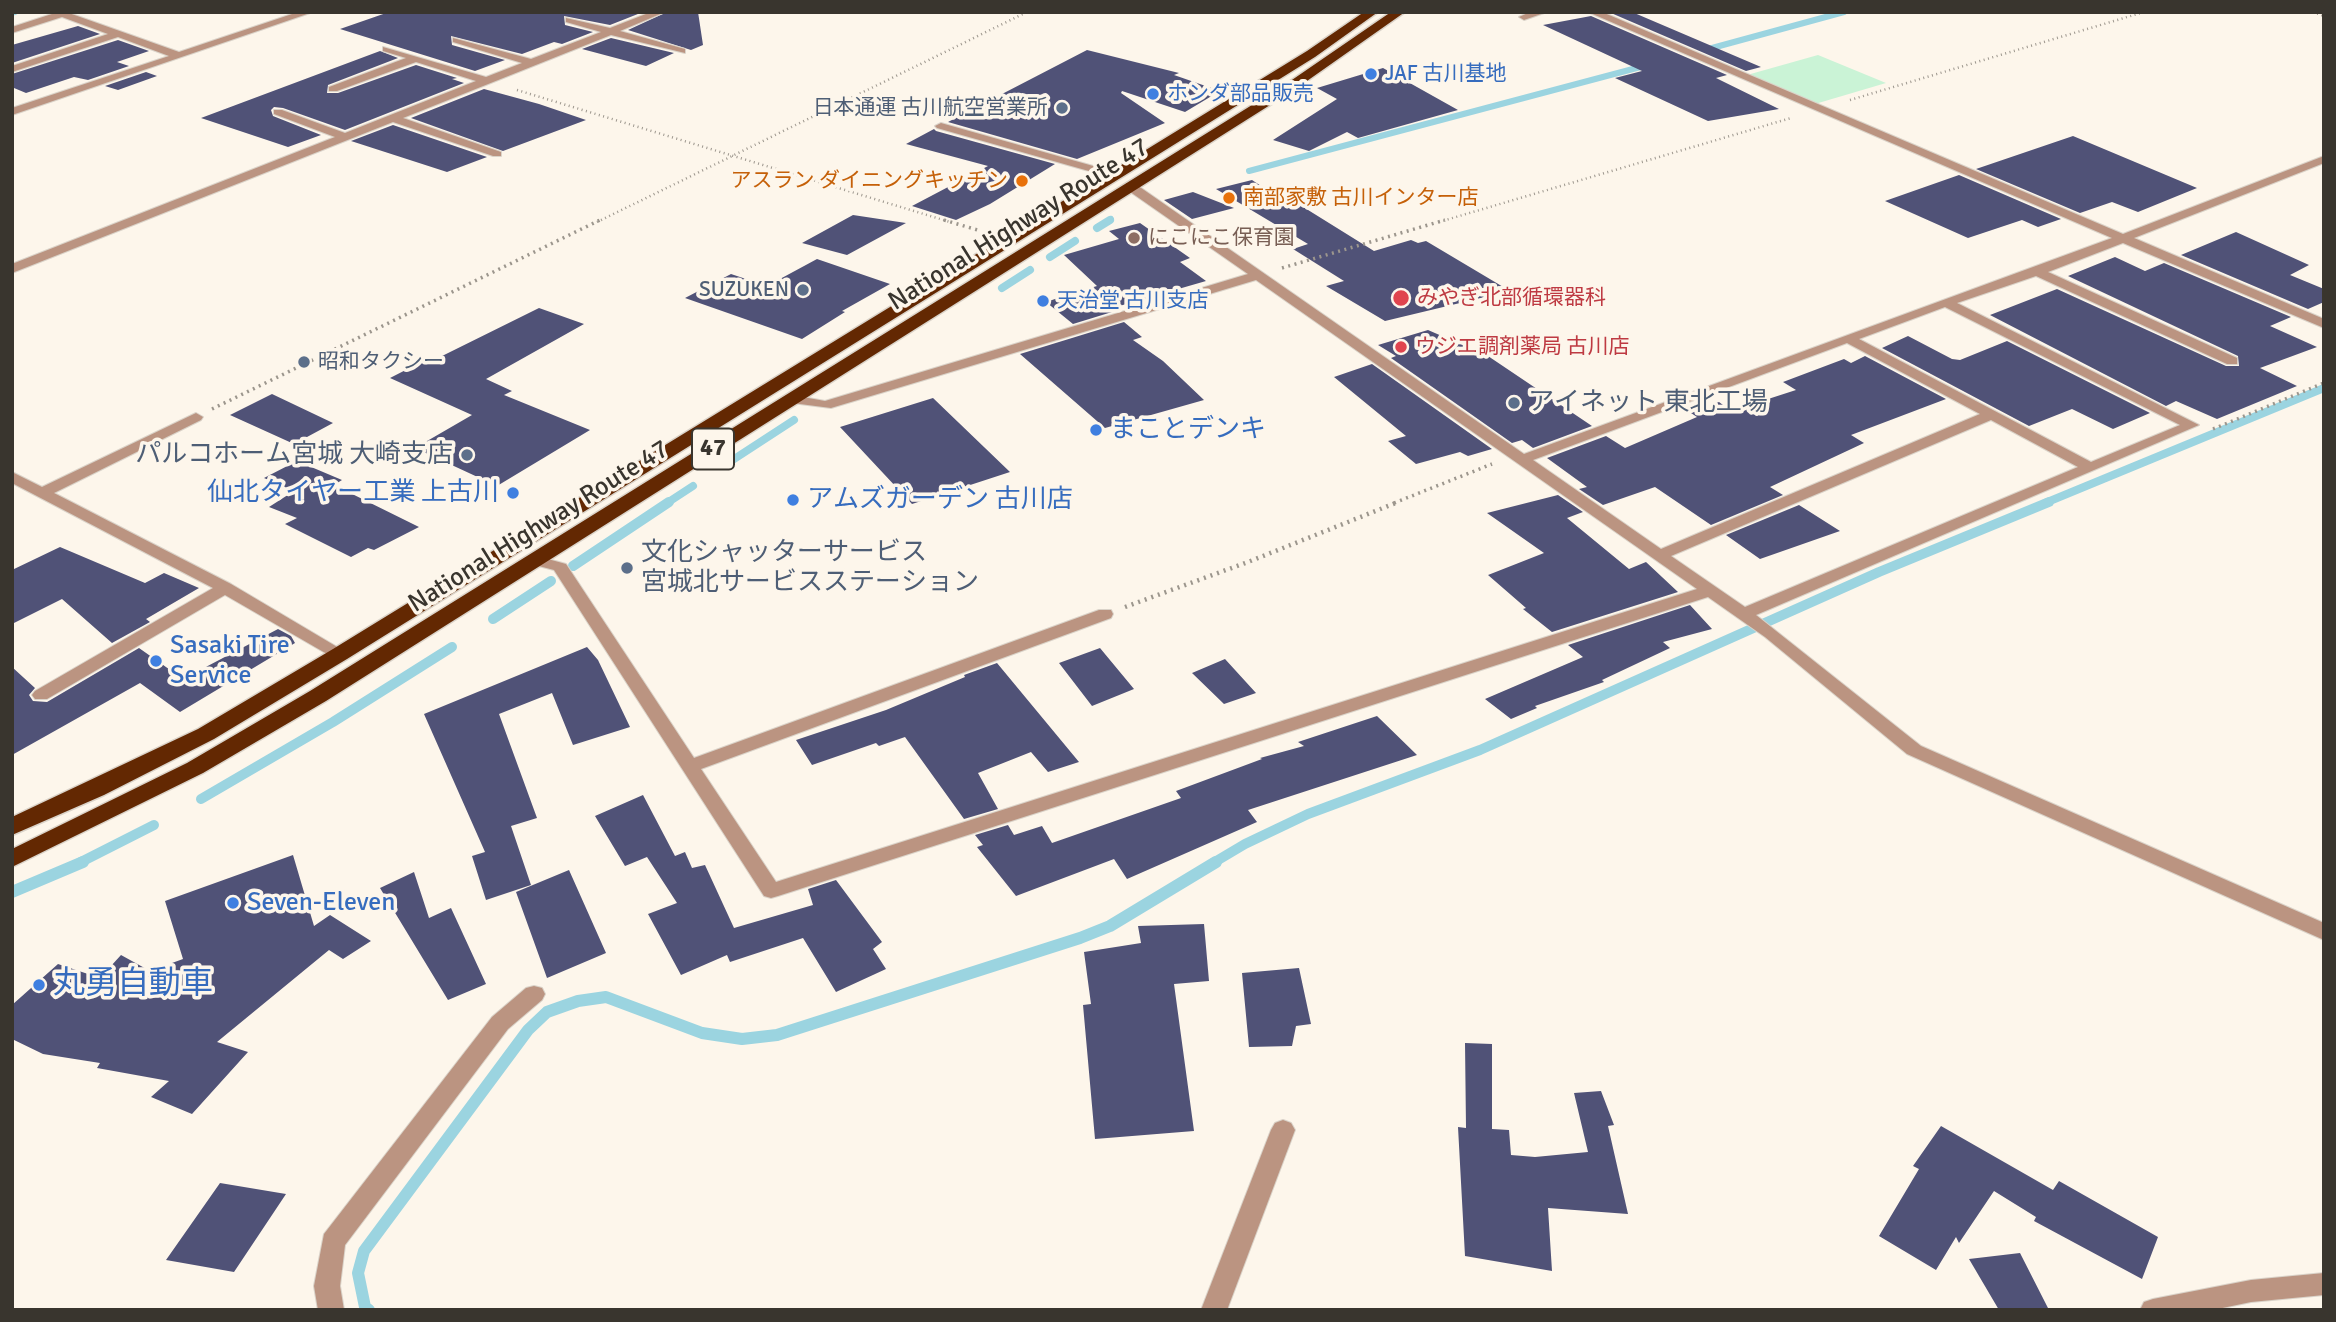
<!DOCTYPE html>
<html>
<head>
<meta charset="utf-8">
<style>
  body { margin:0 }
  #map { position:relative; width:2336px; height:1322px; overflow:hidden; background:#fdf6eb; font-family:Signika,sans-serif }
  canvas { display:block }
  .frame { position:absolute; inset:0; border:14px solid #39352e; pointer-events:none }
</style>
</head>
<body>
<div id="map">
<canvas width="2336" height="1322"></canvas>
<div class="frame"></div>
</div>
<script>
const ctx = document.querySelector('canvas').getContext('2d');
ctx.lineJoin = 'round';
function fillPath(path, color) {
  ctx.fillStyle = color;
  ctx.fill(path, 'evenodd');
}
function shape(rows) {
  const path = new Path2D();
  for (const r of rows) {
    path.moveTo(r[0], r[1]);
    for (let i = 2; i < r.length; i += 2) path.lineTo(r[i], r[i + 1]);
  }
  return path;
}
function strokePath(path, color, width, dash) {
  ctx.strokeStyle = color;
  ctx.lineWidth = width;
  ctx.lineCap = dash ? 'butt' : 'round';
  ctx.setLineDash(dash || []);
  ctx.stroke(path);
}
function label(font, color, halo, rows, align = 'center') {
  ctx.font = font + ' Signika,"Noto Sans JP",sans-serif';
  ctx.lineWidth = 7;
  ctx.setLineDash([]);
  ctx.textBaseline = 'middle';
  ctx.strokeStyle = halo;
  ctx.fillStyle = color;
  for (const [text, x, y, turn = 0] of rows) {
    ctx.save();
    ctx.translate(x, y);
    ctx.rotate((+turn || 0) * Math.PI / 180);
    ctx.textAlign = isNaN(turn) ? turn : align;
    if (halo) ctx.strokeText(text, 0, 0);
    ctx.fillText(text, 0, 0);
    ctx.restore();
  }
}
fillPath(shape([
  [1818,55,1886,83,1815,104,1747,75]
]), '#caf3d6');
strokePath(shape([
  [12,13,15,12],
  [1712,48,1844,12],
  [1249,171,1648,65],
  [1107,222,1111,219]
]), '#9bd4e0', 6);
strokePath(shape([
  [1097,228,1110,220],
  [1050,257,1075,241],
  [1002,288,1030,270],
  [728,463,794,420],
  [667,503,693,486],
  [2045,503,2324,388]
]), '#9bd4e0', 8);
strokePath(shape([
  [573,566,669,502],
  [493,619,551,581],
  [201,799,333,722,452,647],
  [79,863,154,825],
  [1213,863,1245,844,1308,814,1480,750,1879,572,2049,502]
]), '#9bd4e0', 10);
strokePath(shape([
  [12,892,83,862],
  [369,1310,365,1307,358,1273,364,1251,528,1030,547,1012,578,1001,606,997,702,1033,742,1039,777,1035,1080,938,1110,926,1216,862]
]), '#9bd4e0', 12);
fillPath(shape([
  [389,12,643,12,610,25,564,16,565,25,593,32,562,44,554,42,522,54,451,36,452,45,505,60,475,71,340,29],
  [667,12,698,12,703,45,691,50,628,30],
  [1632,12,1761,67,1746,71,1611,13],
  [1591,16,1727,75,1716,78,1779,109,1708,121,1615,78,1642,71,1543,25],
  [78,26,100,34,12,63,12,45],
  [611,38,674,53,646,66,582,49],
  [118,40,149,51,117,62,129,66,88,80,74,77,26,93,14,88,12,74],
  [1087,50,1179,73,1174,75,1220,91,1185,112,1122,91,1121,93,1165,123,1077,159,948,122],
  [380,51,398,58,328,85,327,93,338,93,416,65,457,78,452,79,464,83,345,130,283,108,274,107,271,110,273,116,321,135,288,147,201,118],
  [1383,68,1458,110,1358,138,1347,132,1309,151,1273,140,1337,99,1317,88],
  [146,72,157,76,118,90,105,86],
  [484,89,539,104,586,120,503,151,411,118],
  [393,125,487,157,447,172,351,141],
  [934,129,936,131,1055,164,990,204,956,220,912,206,988,166,906,144],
  [2073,136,2197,188,2138,212,2112,202,2080,213,1976,169],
  [1959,175,2061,219,2038,227,2022,220,1968,238,1885,201],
  [1252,180,1285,202,1292,200,1374,251,1411,240,1418,243,1426,241,1510,291,1385,321,1326,286,1344,281,1293,249,1308,244,1216,189],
  [1193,192,1234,208,1192,219,1164,200],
  [853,215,906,223,847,255,802,243],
  [1140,223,1190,258,1180,262,1206,281,1109,309,1112,312,1073,324,1046,302,1064,296,1067,292,1070,294,1097,286,1064,255,1119,239,1109,231],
  [2236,232,2309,265,2290,275,2324,289,2324,302,2308,309,2181,255],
  [2115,257,2145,271,2164,263,2291,317,2270,326,2317,347,2260,368,2297,386,2217,419,2176,401,2166,406,1990,315,2057,289,2226,366,2239,366,2238,356,2068,276],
  [817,259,890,284,842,311,845,312,802,339,685,298,731,274,767,286],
  [539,308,584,324,486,379,512,391,504,395,590,430,497,486,415,448,472,415,390,378,433,356,438,358],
  [1124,322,1142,337,1133,340,1163,361,1204,400,1105,428,1020,354],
  [1428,330,1488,356,1592,426,1533,448,1522,440,1512,443,1391,358,1396,356,1378,345],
  [1908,336,1952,359,1960,360,2007,341,2150,413,2113,429,2072,409,2029,426,1882,348],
  [1865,356,1946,399,1851,435,1864,443,1770,487,1783,495,1711,525,1655,487,1603,505,1579,489,1587,487,1547,458,1606,436,1625,448,1697,417,1691,413,1719,402,1731,411,1796,390,1783,382,1844,359,1851,363],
  [1372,364,1492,449,1468,456,1460,452,1416,464,1388,441,1406,436,1334,377],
  [272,394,333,423,294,444,230,415],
  [933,398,1010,472,912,504,840,427],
  [297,461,342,480,334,485,419,527,374,550,368,548,351,557,285,524,297,518,269,507,294,491,264,478],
  [1558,495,1583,512,1567,518,1629,569,1646,562,1678,592,1552,632,1523,609,1526,608,1488,575,1544,553,1487,513],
  [1799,505,1840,531,1760,559,1726,535],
  [60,547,145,583,164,573,199,588,146,619,150,622,112,643,62,599,12,624,12,570],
  [1690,605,1712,629,1663,642,1670,648,1602,680,1604,682,1535,706,1537,708,1511,719,1485,699,1583,657,1568,645],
  [278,629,291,636,295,643,180,712,140,683,12,755,12,667,35,688,29,695,33,701,47,702,139,648,183,679],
  [587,647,598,660,630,727,573,745,552,693,499,714,537,818,511,826,531,885,486,900,472,856,485,852,424,714],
  [1100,648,1134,689,1092,706,1059,663],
  [1225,659,1256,693,1224,704,1192,673],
  [997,663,1079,762,1048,772,1031,752,978,773,998,809,964,819,905,737,879,746,876,743,812,765,796,740,886,710,965,677,964,675],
  [1377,716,1417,755,1248,810,1257,822,1127,879,1114,859,1016,896,977,847,983,845,975,835,1008,825,1014,835,1042,826,1052,843,1181,798,1176,791,1262,759,1260,758,1304,746,1298,742],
  [643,795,675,856,685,852,692,868,705,865,734,928,813,905,808,889,836,880,882,942,873,949,886,969,836,992,803,938,730,962,727,955,681,975,648,914,677,903,647,857,625,866,595,816],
  [293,855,314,926,330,915,371,941,343,959,329,950,217,1042,248,1052,192,1114,151,1097,169,1081,97,1068,100,1063,43,1054,12,1039,12,1005,58,964,100,978,121,955,150,971,183,959,165,901],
  [569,870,606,953,547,978,516,892],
  [414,872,429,918,451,908,486,984,448,1000,380,888],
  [1204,924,1209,981,1174,984,1194,1131,1095,1139,1083,1005,1091,1004,1084,952,1141,943,1138,926],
  [1299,968,1311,1024,1296,1026,1292,1046,1249,1047,1242,973],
  [1465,1043,1492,1044,1492,1129,1509,1130,1511,1155,1535,1157,1588,1152,1574,1093,1601,1091,1614,1125,1608,1126,1628,1214,1548,1208,1552,1271,1465,1256,1458,1127,1466,1128],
  [1941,1126,2053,1190,2059,1181,2158,1237,2142,1279,2034,1221,2036,1217,1994,1191,1959,1243,1956,1237,1936,1270,1879,1236,1919,1169,1913,1166],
  [220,1183,286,1194,234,1272,166,1260],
  [2020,1253,2049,1310,1999,1310,1969,1259]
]), '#505277');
const minor = shape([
  [58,12,66,12,179,52,298,12,313,12,12,115,12,108,169,56,118,37,12,72,12,66,108,34,62,17,12,33,12,27,58,12],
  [651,12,665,12,620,31,685,49,685,53,611,35,403,118,501,152,501,156,493,156,393,122,12,273,12,264,335,137,274,114,274,110,282,110,345,133,476,81,416,62,337,91,329,91,329,87,406,58,383,51,383,47,486,77,522,63,453,42,453,38,531,59,601,32,566,22,566,18,610,28,651,12],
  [1530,12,1547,12,1524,20,1519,17,1530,12],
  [1588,12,1602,12,2123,234,2324,156,2324,163,2134,238,2324,319,2324,328,2123,243,2048,272,2237,358,2237,364,2227,364,2036,276,1957,303,2199,425,1756,615,1921,746,2324,923,2324,940,1907,754,1765,637,1708,597,778,896,771,898,764,896,554,570,531,564,529,561,531,558,537,556,566,564,694,758,1099,610,1111,610,1113,614,1111,618,701,769,776,882,1697,589,1256,280,831,408,792,403,785,399,792,395,825,401,1248,274,1126,189,1126,183,1134,183,1524,454,2112,238,1588,12],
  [1945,307,2180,425,2091,462,1859,339,1945,307],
  [1847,343,1980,414,1661,549,1533,460,1847,343],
  [1991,420,2078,467,1745,607,1671,556,1991,420],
  [941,123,1118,173,1120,175,1110,177,937,128,935,126,941,123],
  [196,413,203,417,201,420,54,493,231,584,349,654,340,659,334,658,225,595,47,699,35,699,32,695,35,691,213,588,12,483,12,472,42,487,196,413],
  [534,986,542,988,545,994,542,1000,508,1029,345,1245,340,1286,344,1310,318,1310,314,1286,324,1234,492,1017,526,988,534,986],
  [1283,1120,1291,1123,1295,1130,1227,1310,1201,1310,1271,1130,1275,1123,1283,1120],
  [2324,1273,2324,1295,2251,1302,2213,1310,2140,1310,2144,1302,2153,1299,2251,1280,2324,1273]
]);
const highway = shape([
  [1364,12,1378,12,1315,57,347,659,214,739,104,795,12,835,12,817,198,729,333,649,1307,51,1364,12],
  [1391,12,1405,12,1297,88,326,701,203,773,12,867,12,849,187,763,310,691,1289,82,1391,12]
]);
strokePath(minor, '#dad3c9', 2);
strokePath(highway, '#dad3c9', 3);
strokePath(shape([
  [2313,12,2324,16],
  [517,90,950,222],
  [1850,100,2144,12],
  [597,222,1027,12],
  [1439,222,1791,118]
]), '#9c968d', 2.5, [1, 3.5]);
strokePath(shape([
  [944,220,981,231],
  [1282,268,1445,220],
  [212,409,600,220],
  [2213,429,2324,383],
  [1394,503,1492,464]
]), '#9c968d', 3.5, [2, 4.5]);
strokePath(shape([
  [1125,607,1248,562,1398,502]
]), '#9c968d', 4.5, [2, 5]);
fillPath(minor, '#bb9481');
fillPath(highway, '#632802');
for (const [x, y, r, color] of [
  [1371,74,7,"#3f7fe0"],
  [1153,94,7,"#3f7fe0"],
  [1062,108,7,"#5c6f8a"],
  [1022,181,7,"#e8710a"],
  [1229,198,7,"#e8710a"],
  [1134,238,7,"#8d6e63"],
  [803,290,7,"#5c6f8a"],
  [1401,298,9,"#e0444e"],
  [1043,301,7,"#3f7fe0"],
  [1401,347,7,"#e0444e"],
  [304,362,7,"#5c6f8a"],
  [1514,403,7,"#5c6f8a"],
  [1096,430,7,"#3f7fe0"],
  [467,455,7,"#5c6f8a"],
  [513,493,7,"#3f7fe0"],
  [793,500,7,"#3f7fe0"],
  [627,568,7,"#5c6f8a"],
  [156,661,7,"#3f7fe0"],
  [233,903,7,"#3f7fe0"],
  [39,985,7,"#3f7fe0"]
]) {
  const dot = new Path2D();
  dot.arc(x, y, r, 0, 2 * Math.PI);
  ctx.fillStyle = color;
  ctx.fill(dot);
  strokePath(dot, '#fdf6eb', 2.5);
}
label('21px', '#366cbe', '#fdf6eb', [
  ["JAF 古川基地",1385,74],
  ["ホンダ部品販売",1167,94],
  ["天治堂 古川支店",1057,301]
], 'left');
label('21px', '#4e5e75', '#fdf6eb', [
  ["日本通運 古川航空営業所",1048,108],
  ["SUZUKEN",789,290],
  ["昭和タクシー",318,362,"left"]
], 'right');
label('21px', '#c56008', '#fdf6eb', [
  ["アスラン ダイニングキッチン",1008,181],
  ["南部家敷 古川インター店",1243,198,"left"]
], 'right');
label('21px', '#785e54', '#fdf6eb', [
  ["にこにこ保育園",1148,238]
], 'left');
label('21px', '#be3a42', '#fdf6eb', [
  ["みやぎ北部循環器科",1417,298],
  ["ウジエ調剤薬局 古川店",1415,347]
], 'left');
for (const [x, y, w] of [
  [713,449,42]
]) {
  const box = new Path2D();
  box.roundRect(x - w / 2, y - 20.5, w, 41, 5);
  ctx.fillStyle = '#fdf6eb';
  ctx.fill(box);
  strokePath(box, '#39352e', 2);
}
label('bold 24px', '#39352e', null, [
  ["47",713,449]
]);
label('26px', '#39352e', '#fdf6eb', [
  ["National Highway Route 47",1019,225,-32],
  ["National Highway Route 47",539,527,-32]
]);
label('26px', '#4e5e75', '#fdf6eb', [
  ["アイネット 東北工場",1528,403],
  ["パルコホーム宮城 大崎支店",453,455,"right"],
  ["文化シャッターサービス",641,553],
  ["宮城北サービスステーション",641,583]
], 'left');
label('26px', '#366cbe', '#fdf6eb', [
  ["まことデンキ",1110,430],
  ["仙北タイヤー工業 上古川",499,493,"right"],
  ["アムズガーデン 古川店",807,500],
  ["Sasaki Tire",170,646],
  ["Service",170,676],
  ["Seven-Eleven",247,903]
], 'left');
label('32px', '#366cbe', '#fdf6eb', [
  ["丸勇自動車",53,985]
], 'left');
</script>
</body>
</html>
